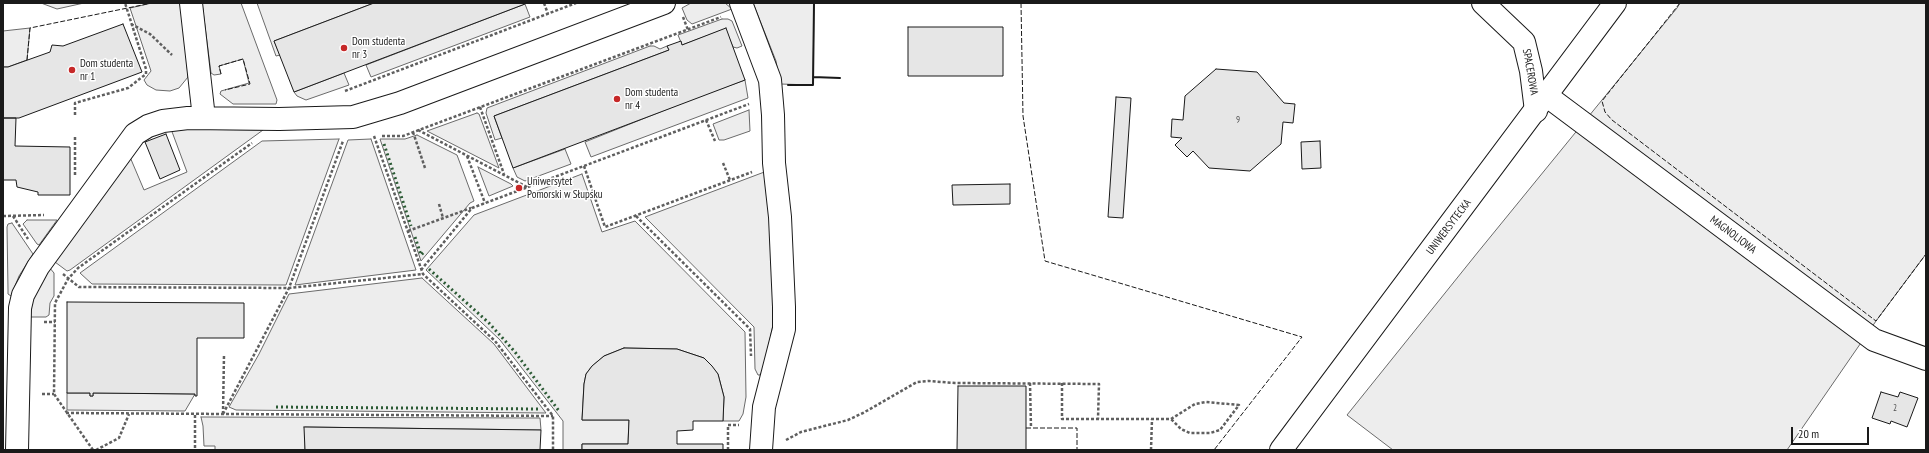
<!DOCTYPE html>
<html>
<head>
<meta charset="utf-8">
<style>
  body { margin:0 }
  #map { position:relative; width:1929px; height:453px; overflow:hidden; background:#fff; font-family:"PT Sans Narrow",sans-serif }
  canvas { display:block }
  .frame { position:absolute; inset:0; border:4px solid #1a1a1a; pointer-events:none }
  .scale { position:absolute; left:1791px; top:427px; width:78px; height:18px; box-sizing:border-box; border:2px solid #1a1a1a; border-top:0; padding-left:5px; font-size:12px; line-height:14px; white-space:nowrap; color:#1a1a1a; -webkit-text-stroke:3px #fff; paint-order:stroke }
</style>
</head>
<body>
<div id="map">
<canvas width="1929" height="453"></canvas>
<div class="frame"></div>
<div class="scale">20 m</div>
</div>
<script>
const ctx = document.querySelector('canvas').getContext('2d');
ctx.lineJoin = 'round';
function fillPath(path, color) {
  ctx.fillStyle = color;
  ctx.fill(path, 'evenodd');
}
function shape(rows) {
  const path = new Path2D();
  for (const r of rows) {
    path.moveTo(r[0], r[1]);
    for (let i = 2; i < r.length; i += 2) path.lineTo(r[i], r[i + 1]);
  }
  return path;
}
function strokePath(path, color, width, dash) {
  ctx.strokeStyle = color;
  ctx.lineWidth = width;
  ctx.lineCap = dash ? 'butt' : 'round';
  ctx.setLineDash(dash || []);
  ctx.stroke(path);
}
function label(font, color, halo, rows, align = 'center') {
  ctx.font = font + ' "PT Sans Narrow",sans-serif';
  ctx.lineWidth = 3;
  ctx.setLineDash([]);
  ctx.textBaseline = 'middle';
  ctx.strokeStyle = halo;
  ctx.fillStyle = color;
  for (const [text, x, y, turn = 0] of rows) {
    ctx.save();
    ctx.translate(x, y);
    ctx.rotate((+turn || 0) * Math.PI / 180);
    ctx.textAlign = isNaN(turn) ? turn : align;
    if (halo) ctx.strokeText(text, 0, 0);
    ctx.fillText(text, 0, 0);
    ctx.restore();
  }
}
const built = shape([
  [41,3,84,3,57,9,41,3],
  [152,3,182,3,188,77,179,88,170,91,156,90,147,85,144,80,151,71,130,8,152,3],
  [202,3,241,3,277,100,276,104,233,104,220,94,221,91,249,83,243,59,219,66,221,74,214,75,211,73,202,3],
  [257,3,374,3,274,41,280,55,276,56,257,3],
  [691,3,725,3,732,9,692,24,687,20,682,8,691,3],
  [753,3,814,3,813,85,780,84,776,61,753,3],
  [1680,3,1926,3,1926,254,1876,321,1787,450,1393,450,1347,415,1478,252,1677,8,1680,3],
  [525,4,530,17,371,77,366,65,525,4],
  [722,19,728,19,732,21,742,46,737,48,733,47,725,29,682,45,678,35,722,19],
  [30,28,27,60,8,67,3,67,3,31,30,28],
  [650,46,654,46,660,49,667,46,669,50,494,116,502,138,495,140,486,113,487,108,650,46],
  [344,73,349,85,306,100,297,96,294,92,344,73],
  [745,80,748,98,591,157,585,142,700,96,745,80],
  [749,110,750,131,724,140,719,140,713,124,749,110],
  [477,113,479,114,499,168,427,131,477,113],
  [171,129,263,130,70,270,67,271,55,262,54,261,130,157,144,190,187,172,171,129],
  [417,135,457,155,474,201,470,203,421,261,380,139,405,139,417,135],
  [339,139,286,285,92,284,80,273,262,141,339,139],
  [371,139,416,270,295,285,348,140,371,139],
  [565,149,571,164,525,181,517,177,513,168,565,149],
  [478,167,511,184,513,186,489,196,478,167],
  [767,171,776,310,764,368,760,375,758,375,755,369,754,327,645,217,767,171],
  [582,174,602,232,635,221,745,332,746,397,743,414,739,421,723,421,724,397,718,374,704,358,677,349,624,348,604,356,592,366,586,374,584,384,582,420,629,420,628,444,582,444,582,450,563,450,563,421,500,340,426,270,474,215,582,174],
  [27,220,57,220,39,245,37,244,23,224,27,220],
  [12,223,33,254,19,276,11,296,8,294,8,290,7,227,8,224,12,223],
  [49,267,54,273,54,296,50,303,49,315,46,317,30,317,30,303,49,267],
  [422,278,494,344,546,413,236,410,229,407,259,354,289,294,422,278],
  [67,393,90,393,90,396,93,396,93,393,195,394,185,411,67,410,67,393],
  [201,417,540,418,541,430,305,427,305,450,215,450,215,446,204,446,203,426,201,417]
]);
fillPath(built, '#ededed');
strokePath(built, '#6a6a6a', 1);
const building = shape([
  [374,3,525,3,525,4,294,92,274,41,374,3],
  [123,24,142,72,19,118,3,118,3,67,8,67,50,52,52,45,63,46,123,24],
  [908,27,1003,27,1003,76,908,76,908,27],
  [726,28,745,80,513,168,494,116,669,50,667,46,681,41,682,45,726,28],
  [1216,69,1257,72,1284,103,1295,104,1293,123,1283,122,1281,144,1250,171,1209,168,1193,151,1187,157,1175,145,1182,138,1171,137,1172,119,1183,120,1185,96,1216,69],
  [1116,97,1131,98,1123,218,1108,217,1116,97],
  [3,118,16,118,15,146,70,147,70,195,38,195,38,192,17,187,16,180,3,180,3,118],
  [166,134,180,170,160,179,145,142,166,134],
  [1320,141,1321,168,1302,169,1301,142,1320,141],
  [1010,184,1010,204,953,205,952,185,1010,184],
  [67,302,244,303,244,338,197,338,197,396,195,396,195,394,93,393,93,396,90,396,90,393,67,393,67,302],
  [624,348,677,349,704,358,712,366,718,374,724,397,723,421,693,421,693,430,677,431,677,444,723,444,723,450,582,450,582,444,628,444,629,420,582,420,584,384,586,374,592,366,604,356,624,348],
  [958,386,1026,386,1026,450,957,450,958,386],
  [1881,392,1898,397,1900,392,1918,398,1907,427,1891,421,1890,424,1872,418,1881,392],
  [304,427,541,430,540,450,305,450,304,427]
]);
fillPath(building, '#e6e6e6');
strokePath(building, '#1a1a1a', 1);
const minor = shape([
  [191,3,204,118],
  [741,3,770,80,773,115,774,163,780,217,784,307,784,329,764,407,761,450],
  [1483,3,1524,42,1531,71,1536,111],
  [1547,96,1874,340,1926,359],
  [17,450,20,308,23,295,38,267,135,134,148,126,163,121,188,118,279,119,353,117,400,103,664,3]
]);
const major = shape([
  [1281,450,1615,3]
]);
strokePath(minor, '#1a1a1a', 24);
strokePath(major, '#1a1a1a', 24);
strokePath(shape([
  [544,3,548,14],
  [683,17,688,30],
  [131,24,150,34,172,55],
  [345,91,576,3],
  [480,107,504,174],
  [75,115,75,103,128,88,146,74,146,69,125,3],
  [706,120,715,141],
  [418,130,527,187],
  [413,132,425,168],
  [374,136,423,274,495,341,553,416,553,450],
  [382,136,403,136,721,17],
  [467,156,485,203],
  [723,163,730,180],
  [584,166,605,227,752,172],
  [75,175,75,136],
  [439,204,443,218],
  [3,216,44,215],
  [13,216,28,239],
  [636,216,750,329,751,356],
  [408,231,471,208],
  [421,270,472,208,749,104],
  [63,274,79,287,289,288,423,274],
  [44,322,55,322],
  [1030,383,1031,428],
  [1062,383,1062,419,1171,419,1195,404,1206,402,1239,405,1220,430,1210,433,1190,433,1181,429,1171,419],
  [42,394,54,394],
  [66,413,553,416],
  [223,414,289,288,343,141],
  [223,414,224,355],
  [195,415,195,450],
  [786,440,801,432,848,420,863,413,917,382,929,381,955,383,1099,384,1098,419],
  [93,450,54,394,55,303,68,279,78,268,252,143],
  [96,450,119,438,129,414],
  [728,450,728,425,739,425],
  [1151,450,1152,419]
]), '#5f5f5f', 2.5, [3, 2]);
strokePath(minor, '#fff', 22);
strokePath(major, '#fff', 22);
strokePath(shape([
  [384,144,411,226],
  [415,237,421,255,425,251],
  [429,269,489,323,515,352,559,411],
  [276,407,538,409]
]), '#2b5a34', 3, [2, 3]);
strokePath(shape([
  [1021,3,1023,116,1045,261,1302,337,1214,450],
  [1680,3,1602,101,1605,112,1612,120,1876,321,1926,254],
  [27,60,30,28,152,3],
  [221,74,219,66,243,59,250,84,225,90],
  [1026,428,1077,428,1077,450]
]), '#1a1a1a', 1, [5, 2]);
strokePath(shape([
  [813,77,840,78],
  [788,85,813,85,814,3]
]), '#1a1a1a', 2);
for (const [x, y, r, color] of [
  [344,48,4,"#c62828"],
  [72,70,4,"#c62828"],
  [617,99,4,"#c62828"],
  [519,188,4,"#c62828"]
]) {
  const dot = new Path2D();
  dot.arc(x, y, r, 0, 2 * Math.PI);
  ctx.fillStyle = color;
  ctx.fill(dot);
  strokePath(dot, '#fff', 1.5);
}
label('9px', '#4d4d4d', null, [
  ["9",1238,120],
  ["2",1895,408]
]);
label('11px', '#1a1a1a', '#fff', [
  ["Dom studenta",352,42],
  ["nr 3",352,55],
  ["Dom studenta",80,64],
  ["nr 1",80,77],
  ["Dom studenta",625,93],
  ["nr 4",625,106],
  ["Uniwersytet",527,182],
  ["Pomorski w Słupsku",527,195]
], 'left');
label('11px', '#1a1a1a', '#fff', [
  ["SPACEROWA",1530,72,80],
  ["UNIWERSYTECKA",1449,227,-53],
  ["MAGNOLIOWA",1733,235,37]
]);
</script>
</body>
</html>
